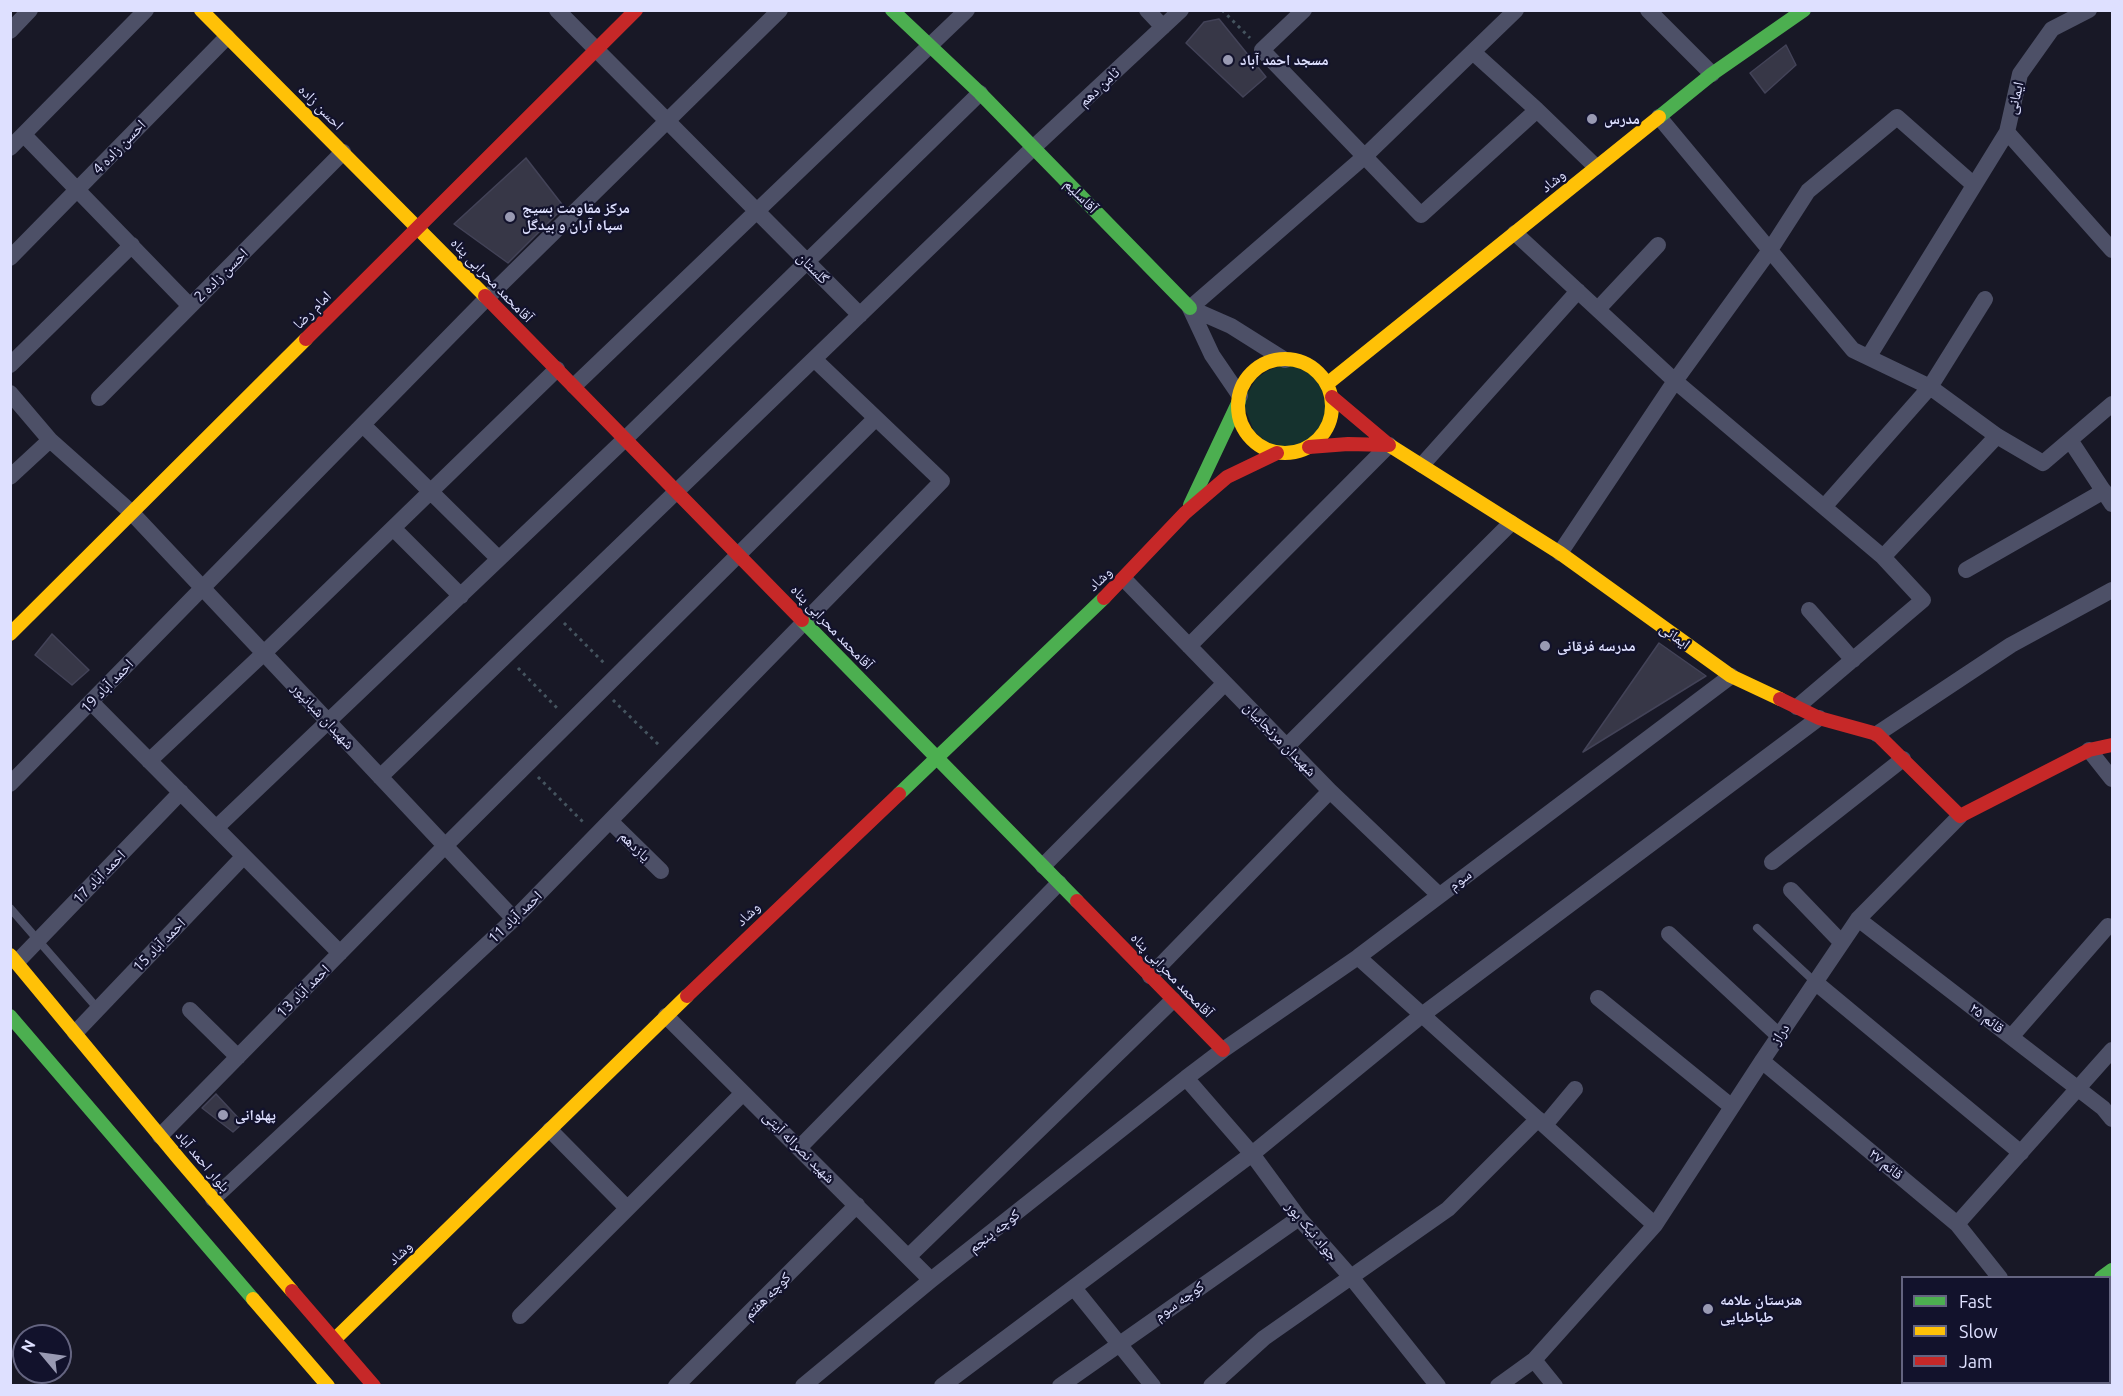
<!DOCTYPE html>
<html>
<head>
<meta charset="utf-8">
<style>
  body { margin:0 }
  #map { position:relative; width:2123px; height:1396px; overflow:hidden; background:#181826; font-family:Ubuntu,sans-serif }
  canvas { display:block }
  .frame { position:absolute; inset:0; border:12px solid #dee0ff; pointer-events:none }
  .legend { position:absolute; left:1901px; top:1276px; width:210px; height:108px; box-sizing:border-box; background:#12122c; border:2px solid #646480; margin:0; padding:8px 10px; list-style:none; font-size:18px; color:#dee0ff }
  .legend li { display:flex; align-items:center; gap:12px; height:30px }
  .legend b { width:30px; border:2px solid #646480 }
  .north { position:absolute; left:12px; top:1324px; width:60px; height:60px; box-sizing:border-box; background:#12122c; border:2px solid #646480; border-radius:50%; rotate:299deg; font-size:16px; font-weight:700; line-height:24px; text-align:center; color:#dee0ff }
  .north::after { content:''; display:block; margin:auto; width:21px; height:27px; background:#999ab3; clip-path:polygon(50% 0,100% 100%,50% 72%,0 100%) }
</style>
</head>
<body>
<div id="map">
<canvas width="2123" height="1396"></canvas>
<div class="frame"></div>
<ul class="legend">
<li><b style="height:8px;background:#4caf50"></b>Fast</li>
<li><b style="height:8px;background:#ffc107"></b>Slow</li>
<li><b style="height:8px;background:#c62828"></b>Jam</li>
</ul>
<div class="north">N</div>
</div>
<script>
const ctx = document.querySelector('canvas').getContext('2d');
ctx.lineJoin = 'round';
function fillPath(path, color) {
  ctx.fillStyle = color;
  ctx.fill(path, 'evenodd');
}
function shape(rows) {
  const path = new Path2D();
  for (const r of rows) {
    if (r.length === 3) {
      path.moveTo(r[0] + r[2], r[1]);
      path.arc(r[0], r[1], r[2], 0, 2 * Math.PI);
      continue;
    }
    path.moveTo(r[0], r[1]);
    for (let i = 2; i < r.length; i += 2) path.lineTo(r[i], r[i + 1]);
  }
  return path;
}
function strokePath(path, color, width, dash) {
  ctx.strokeStyle = color;
  ctx.lineWidth = width;
  ctx.lineCap = dash ? 'butt' : 'round';
  ctx.setLineDash(dash || []);
  ctx.stroke(path);
}
function label(font, color, halo, rows, align = 'center') {
  ctx.font = font + ' Ubuntu,"Noto Naskh Arabic",sans-serif';
  ctx.lineWidth = 4.5;
  ctx.setLineDash([]);
  ctx.textBaseline = 'middle';
  ctx.strokeStyle = halo;
  ctx.fillStyle = color;
  for (const [text, x, y, turn = 0] of rows) {
    ctx.save();
    ctx.translate(x, y);
    ctx.rotate((+turn || 0) * Math.PI / 180);
    ctx.textAlign = isNaN(turn) ? turn : align;
    if (halo) ctx.strokeText(text, 0, 0);
    ctx.fillText(text, 0, 0);
    ctx.restore();
  }
}
fillPath(shape([
  [1280,366,1294,366,1313,375,1321,383,1328,403,1328,414,1324,424,1318,433,1310,440,1290,448,1276,446,1264,440,1254,431,1240,396,1249,391,1256,379,1267,371]
]), '#15322e');
const building = shape([
  [1219,19,1266,77,1243,97,1186,43,1204,22,1219,19],
  [1786,45,1796,65,1765,93,1750,73,1786,45],
  [526,158,564,207,508,263,454,224,526,158],
  [52,634,89,670,72,685,35,655,52,634],
  [1659,643,1706,676,1583,752,1659,643],
  [216,1094,243,1123,233,1132,202,1108,216,1094]
]);
fillPath(building, '#373747');
strokePath(building, '#434358', 1.5);
strokePath(shape([
  [1222,10,1250,38],
  [564,623,606,665],
  [518,668,559,710],
  [613,700,660,746],
  [538,777,584,823]
]), '#45545f', 3, [3, 4.5]);
strokePath(shape([
  [10,908,98,1009],
  [1757,928,1815,982]
]), '#4d5067', 8);
strokePath(shape([
  [557,10,860,315],
  [1147,10,1163,27],
  [1304,10,1262,50,1421,215,1537,110,1596,167],
  [1648,10,1712,74],
  [10,31,30,10],
  [1474,53,1537,110],
  [1659,117,1853,350,1930,387,1997,436,2043,463,2112,404],
  [2007,132,2112,250],
  [24,135,190,306],
  [10,148,146,10],
  [1515,233,1675,381,1883,557,1923,600,1797,707],
  [10,258,227,37],
  [1190,308,1364,157,1516,10],
  [1190,308,1231,326,1285,360],
  [1190,308,1212,355,1240,396],
  [1598,309,1658,245],
  [1869,356,2007,132,2020,74,2052,29,2089,10],
  [10,365,132,245],
  [574,386,967,10],
  [10,393,50,440,132,513,514,919],
  [99,398,343,152],
  [363,425,499,559],
  [2070,440,2112,504],
  [1422,465,1578,291],
  [10,477,50,440],
  [1824,507,1930,387,1985,299],
  [393,528,461,596],
  [1560,553,1675,381,1770,250,1808,191,1897,117,1974,185],
  [1883,557,1997,436],
  [1966,570,2104,491],
  [1124,579,1330,791,1439,895],
  [1809,610,1853,660],
  [1189,646,1389,445],
  [91,702,340,953],
  [1877,734,2011,645,2112,590],
  [1287,746,1511,523],
  [2089,750,2112,779],
  [149,761,264,653,557,369],
  [380,777,1034,147,1181,10],
  [10,784,487,298,780,10],
  [610,821,661,871],
  [216,828,625,439,980,93],
  [1772,862,1903,759],
  [1043,866,1225,683],
  [1791,890,1842,943],
  [1858,919,2103,1108,2112,1119],
  [1669,934,1779,1036],
  [1358,957,1655,1225],
  [17,962,181,792],
  [1150,976,1330,791],
  [1815,982,2021,1153],
  [1598,998,1732,1107],
  [190,1010,238,1057],
  [666,1016,931,1280],
  [75,1033,244,856],
  [2011,1037,2108,926],
  [1762,1061,1957,1224,2000,1278],
  [1186,1078,1252,1154,1299,1218,1351,1277,1438,1386],
  [1545,1125,1575,1089],
  [550,1130,627,1208],
  [160,1136,445,846,875,419],
  [799,1148,1059,883],
  [213,1199,514,919,942,481,814,359],
  [1957,1224,2112,1050],
  [909,1256,1173,1000],
  [1074,1288,1153,1386],
  [520,1316,743,1093],
  [1534,1360,1555,1386],
  [676,1386,857,1205],
  [803,1386,931,1280,1186,1078,1223,1050,1358,957,1731,676],
  [942,1386,1252,1154,1422,1015,1819,718],
  [1060,1386,1299,1218],
  [1211,1386,1264,1338,1448,1209,1538,1119],
  [1498,1386,1534,1360,1655,1225,1762,1061,1858,919,1960,816]
]), '#4d5067', 16);
strokePath(shape([
  [892,10,980,93,1190,308],
  [1659,117,1712,74,1804,10],
  [1190,505,1239,401],
  [802,620,1077,901],
  [899,794,1104,598],
  [10,1016,253,1299],
  [2101,1278,2112,1270],
  [1913,1386,1918,1382],
  [1971,1386,1973,1382]
]), '#4caf50', 14);
strokePath(shape([
  [201,10,485,296],
  [1285,406,47],
  [1327,384,1659,117],
  [1389,445,1560,553,1731,676,1780,699],
  [10,634,306,339],
  [10,955,179,1159,292,1291],
  [253,1299,328,1386],
  [335,1339,687,996]
]), '#ffc107', 14);
strokePath(shape([
  [485,296,802,620],
  [306,339,636,10],
  [1309,447,1348,444,1389,445,1332,397],
  [1104,598,1185,513,1227,477,1277,453],
  [1780,699,1819,718,1877,734,1960,816,2089,750,2112,745],
  [1077,901,1223,1050],
  [687,996,899,794],
  [292,1291,374,1386]
]), '#c62828', 14);
for (const [x, y, r, color] of [
  [1228,60,6,"#999ab3"],
  [1592,119,6,"#999ab3"],
  [510,217,6,"#999ab3"],
  [1545,646,6,"#999ab3"],
  [223,1115,6,"#999ab3"],
  [1708,1309,6,"#999ab3"]
]) {
  const dot = new Path2D();
  dot.arc(x, y, r, 0, 2 * Math.PI);
  ctx.fillStyle = color;
  ctx.fill(dot);
  strokePath(dot, '#12122c', 2);
}
label('bold 15px', '#dee0ff', '#12122c', [
  ["مسجد احمد آباد",1240,60],
  ["مدرس",1604,119],
  ["مرکز مقاومت بسیج",522,208],
  ["سپاه آران و بیدگل",522,225],
  ["مدرسه فرقانی",1557,646],
  ["پهلوانی",235,1115],
  ["هنرستان علامه",1720,1300],
  ["طباطبایی",1720,1317]
], 'left');
label('15px', '#dee0ff', '#12122c', [
  ["ثامن دهم",1099,87,-43],
  ["ایمانی",2015,98,-77],
  ["احسن زاده",321,107,45],
  ["احسن زاده 4",119,147,-46],
  ["وشاد",1553,181,-39],
  ["آقاسلیم",1081,196,46],
  ["گلستان",813,268,45],
  ["احسن زاده 2",221,275,-45],
  ["آقامحمد محرابی پناه",492,280,46],
  ["امام رضا",312,310,-45],
  ["وشاد",1100,579,-44],
  ["آقامحمد محرابی پناه",832,627,46],
  ["ایمانی",1675,636,36],
  ["احمد آباد 19",107,686,-46],
  ["شهیدان شبانپور",323,716,47],
  ["شهیدان مرنجابیان",1280,739,46],
  ["یازدهم",635,846,44],
  ["احمد آباد 17",99,877,-46],
  ["سوم",1460,880,-37],
  ["وشاد",748,914,-44],
  ["احمد آباد 11",515,917,-44],
  ["احمد آباد 15",159,945,-46],
  ["آقامحمد محرابی پناه",1172,975,46],
  ["احمد آباد 13",303,991,-45],
  ["قائم ۲۵",1987,1018,38],
  ["دراز",1780,1034,-56],
  ["شهید نصراله آیتی",799,1147,45],
  ["بلوار احمد آباد",203,1161,50],
  ["قائم ۲۷",1886,1164,40],
  ["کوچه پنجم",994,1231,-38],
  ["جواد نیک پور",1312,1231,50],
  ["وشاد",400,1253,-44],
  ["کوچه هفتم",767,1296,-45],
  ["کوچه سوم",1179,1301,-35]
]);
</script>
</body>
</html>
